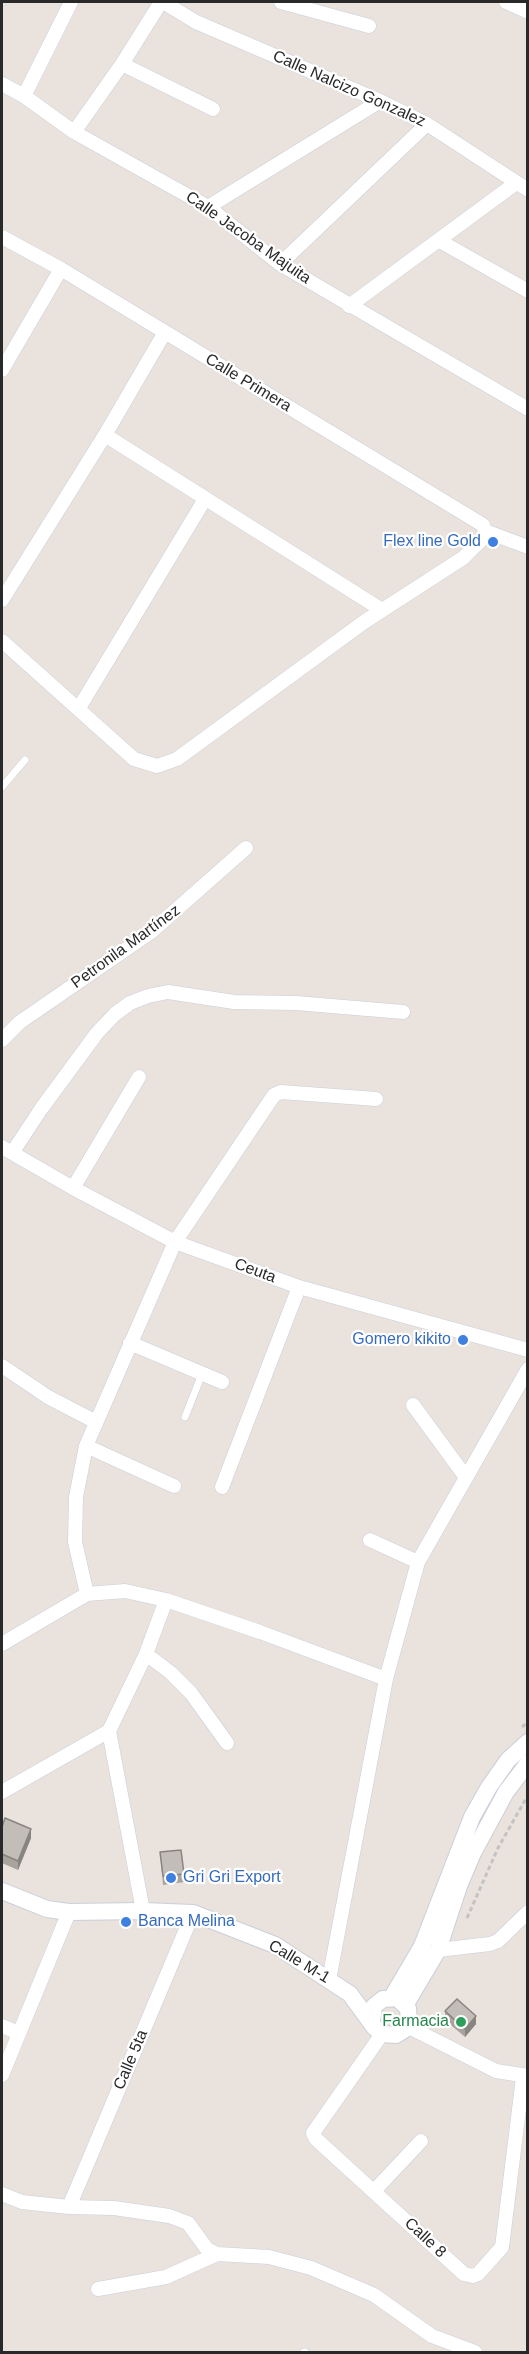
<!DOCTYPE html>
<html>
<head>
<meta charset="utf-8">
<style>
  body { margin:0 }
  #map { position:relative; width:529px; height:2354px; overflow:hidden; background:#eae2dc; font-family:Arial,sans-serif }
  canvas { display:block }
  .frame { position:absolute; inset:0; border:3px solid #292929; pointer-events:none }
</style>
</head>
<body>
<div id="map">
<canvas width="529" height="2354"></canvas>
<div class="frame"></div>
</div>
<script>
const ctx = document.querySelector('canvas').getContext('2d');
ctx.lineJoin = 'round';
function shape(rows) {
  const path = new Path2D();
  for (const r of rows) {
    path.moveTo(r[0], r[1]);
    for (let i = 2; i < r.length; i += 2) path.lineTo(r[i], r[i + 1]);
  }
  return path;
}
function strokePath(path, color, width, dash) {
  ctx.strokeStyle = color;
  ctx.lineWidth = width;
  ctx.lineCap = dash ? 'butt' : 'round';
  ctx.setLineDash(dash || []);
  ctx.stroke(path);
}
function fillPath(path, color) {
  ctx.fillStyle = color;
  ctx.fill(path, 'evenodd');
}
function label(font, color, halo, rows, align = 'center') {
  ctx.font = font + ' Arial,sans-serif';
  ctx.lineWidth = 4.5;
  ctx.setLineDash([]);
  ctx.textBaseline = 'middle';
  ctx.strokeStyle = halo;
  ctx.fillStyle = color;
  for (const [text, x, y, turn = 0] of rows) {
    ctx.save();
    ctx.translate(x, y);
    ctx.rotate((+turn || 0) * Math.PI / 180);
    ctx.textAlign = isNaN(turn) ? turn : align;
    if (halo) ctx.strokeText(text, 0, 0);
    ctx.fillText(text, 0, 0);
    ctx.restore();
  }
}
const service = shape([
  [2,787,25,760],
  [185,1417,202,1374],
  [304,2352,305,2352]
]);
const minor = shape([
  [163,2,196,22,380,101,427,124,528,190],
  [281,2,369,26],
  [506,2,528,12],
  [122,64,213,109],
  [2,84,24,96,74,132,208,207,280,264,528,409],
  [24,96,71,2],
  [74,132,122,64,161,2],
  [208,207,380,101],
  [2,237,61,269,483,525,485,531,484,537,463,558,364,622,177,759,157,766,134,759,2,641],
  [438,240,528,291],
  [280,264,427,124],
  [349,306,516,183],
  [2,370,61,269],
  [105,435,382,610],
  [485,531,528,547],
  [2,600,105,435,165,332],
  [79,708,205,499],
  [2,1040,20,1022,151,932,246,848],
  [2,1147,73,1188,175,1242,299,1287,528,1350],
  [12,1153,41,1109,97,1033,115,1014,130,1003,148,996,168,992,234,1002,296,1003,403,1012],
  [73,1188,139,1077],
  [130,1343,222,1382],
  [2,1366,48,1397,96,1422],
  [413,1405,465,1476],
  [86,1446,174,1486],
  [222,1487,299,1287],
  [370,1540,418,1562],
  [87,1594,75,1542,76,1497,86,1446,175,1242,274,1095,281,1092,376,1099],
  [2,1644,87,1594,125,1591,166,1600,260,1632,386,1679],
  [146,1654,171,1673,191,1693,227,1743],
  [109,1731,143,1911],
  [2,1792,109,1731,146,1654,166,1600],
  [438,1950,490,1944,498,1941,528,1912],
  [329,1980,386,1679,418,1562,528,1369],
  [2,2026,19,2033],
  [407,2026,496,2071,528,2076],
  [382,2034,313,2133,316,2139,464,2274,473,2276,478,2274,502,2247,523,2077],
  [2,2075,69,1912],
  [374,2191,421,2141],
  [2,2194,22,2202,69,2207,114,2208,169,2216,188,2223,207,2249,217,2254,269,2257,311,2268,374,2295,432,2336,475,2352],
  [69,2207,193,1913],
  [98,2289,166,2277,217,2254]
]);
const tertiary = shape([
  [2,1891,47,1909,69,1912,143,1911,193,1913,275,1945,350,1994,374,2027,382,2034,396,2035,404,2030,409,2022,408,2008,397,1998,383,1999,374,2006,372,2022],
  [392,1997,422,1946,472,1817,489,1787,508,1760,528,1742],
  [406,2004,438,1950,459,1886,473,1853,506,1792,528,1763]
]);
strokePath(service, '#cacfda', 8);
strokePath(minor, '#cacfda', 15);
strokePath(tertiary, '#cacfda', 18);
strokePath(shape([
  [522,1727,528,1722],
  [467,1918,498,1848,528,1795]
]), '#c3c3c3', 3, [4.5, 3]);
strokePath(service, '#fff', 7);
strokePath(minor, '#fff', 14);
strokePath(tertiary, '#fff', 16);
fillPath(shape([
  [2,1827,31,1838,18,1870,2,1863],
  [160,1852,184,1874,184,1882,163,1885],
  [445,2011,476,2024,465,2037,445,2020]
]), '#a8a39d');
fillPath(shape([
  [31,1829,31,1838,18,1870,18,1861],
  [476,2016,476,2024,465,2037,465,2029]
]), '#888480');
const building = shape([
  [5,1818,31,1829,18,1861,2,1854,2,1827,5,1818],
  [181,1850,184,1874,163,1876,160,1852,181,1850],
  [457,1999,476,2016,465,2029,445,2011,457,1999]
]);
fillPath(building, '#c3bdb7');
strokePath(building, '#888480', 1.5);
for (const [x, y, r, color] of [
  [493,542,6,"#3f7fe0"],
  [463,1340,6,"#3f7fe0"],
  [171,1878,6,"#3f7fe0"],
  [126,1922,6,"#3f7fe0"],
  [461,2022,6,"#2e9e5b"]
]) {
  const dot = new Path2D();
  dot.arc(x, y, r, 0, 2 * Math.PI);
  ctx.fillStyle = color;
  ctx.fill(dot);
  strokePath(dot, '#fff', 2);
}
label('16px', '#292929', '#fff', [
  ["Calle Nalcizo Gonzalez",349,89,24],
  ["Calle Jacoba Majuita",248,238,35],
  ["Calle Primera",248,383,31],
  ["Petronila Martínez",126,947,-36],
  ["Ceuta",255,1271,20],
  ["Calle M-1",299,1962,31],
  ["Calle 5ta",131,2060,-67],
  ["Calle 8",425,2238,43]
]);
label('16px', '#366cbe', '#fff', [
  ["Flex line Gold",481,542],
  ["Gomero kikito",451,1340],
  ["Gri Gri Export",183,1878,"left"],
  ["Banca Melina",138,1922,"left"]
], 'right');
label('16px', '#27864d', '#fff', [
  ["Farmacia",449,2022]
], 'right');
</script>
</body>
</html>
